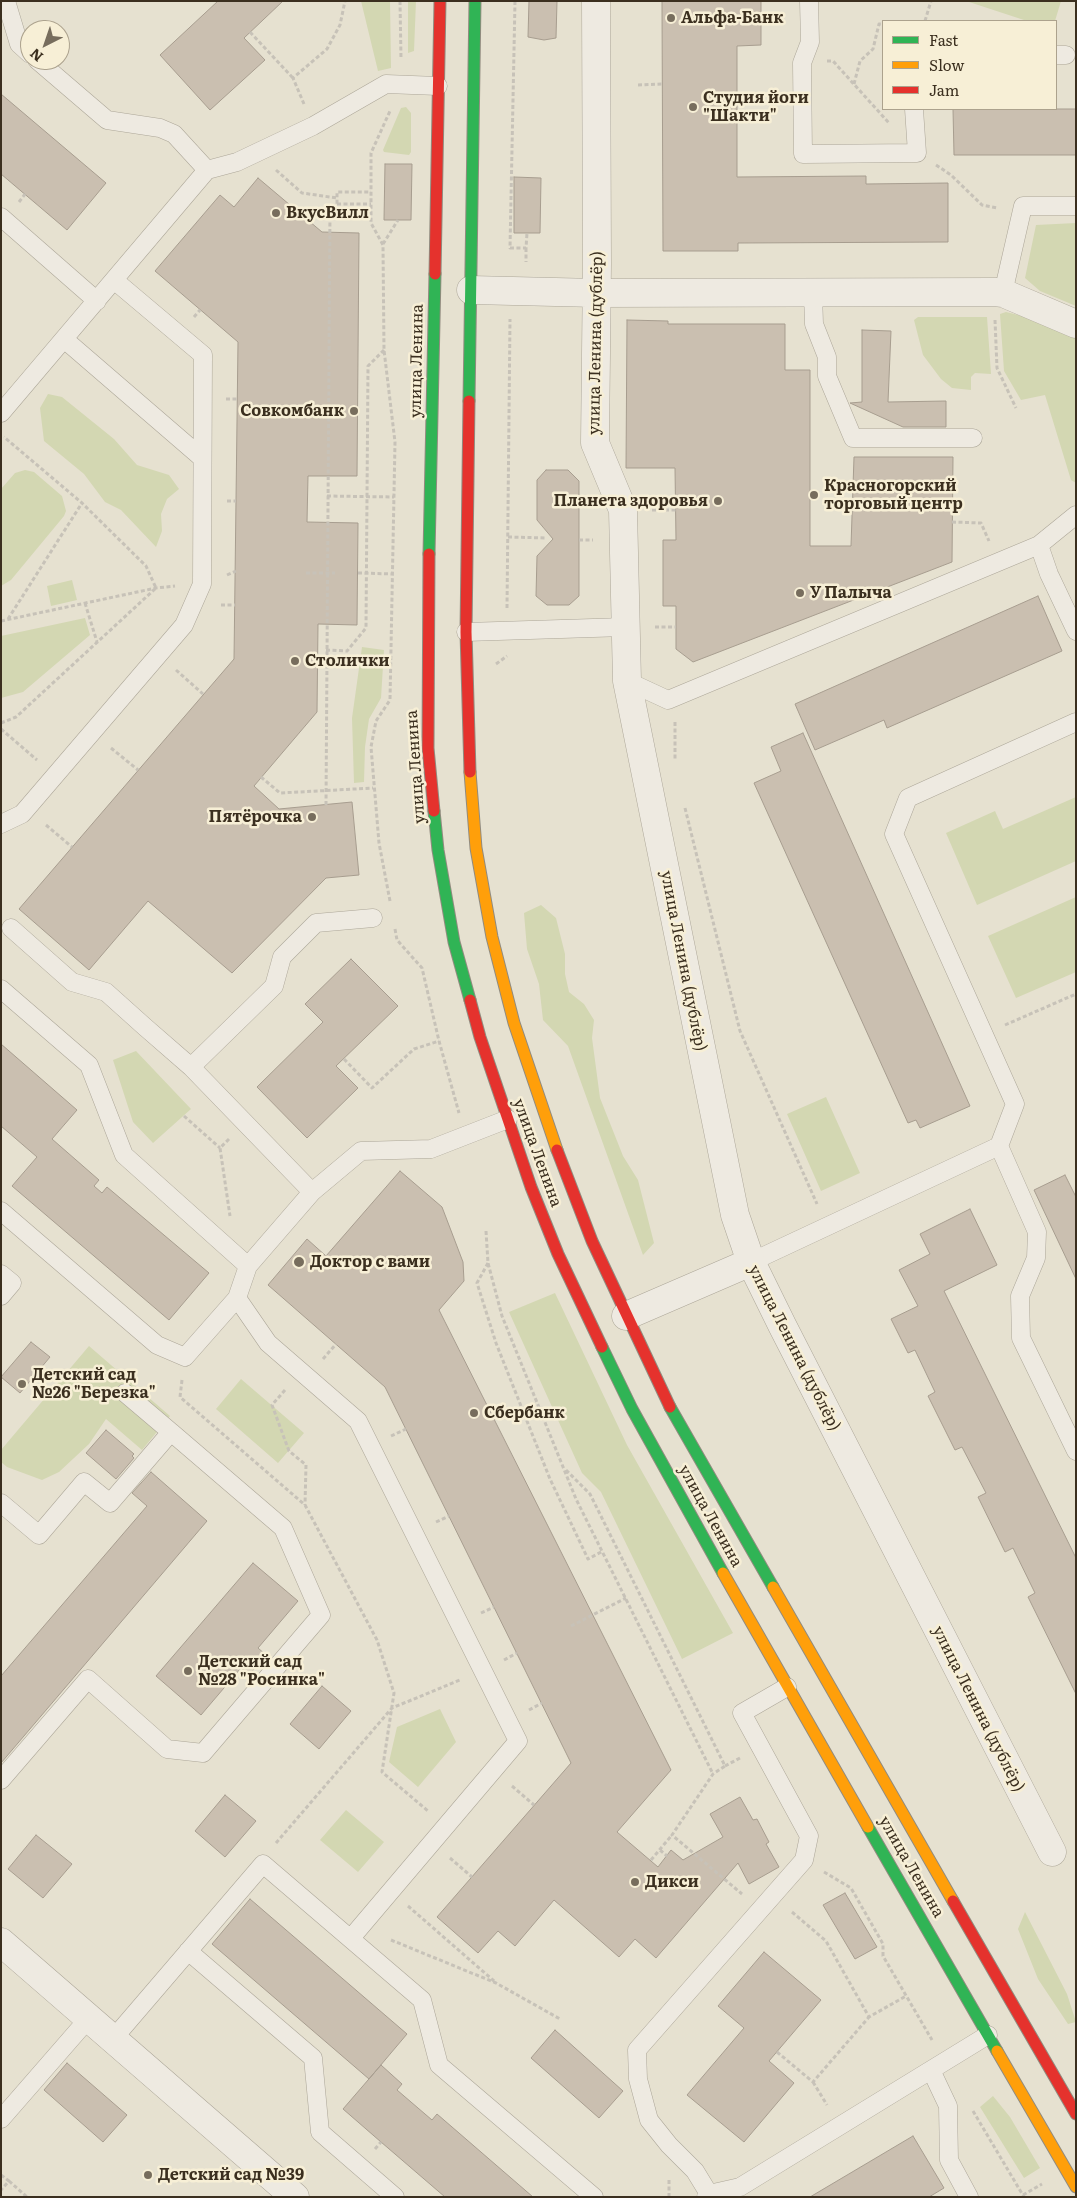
<!DOCTYPE html>
<html>
<head>
<meta charset="utf-8">
<style>
  body { margin:0 }
  #map { position:relative; width:1077px; height:2198px; overflow:hidden; background:#e6e1d0; font-family:Literata,serif }
  canvas { display:block }
  .frame { position:absolute; inset:0; border:2px solid #3b2f1f; pointer-events:none }
  .legend { position:absolute; left:882px; top:20px; width:175px; height:90px; box-sizing:border-box; background:#f7efd6; border:1px solid #aca28d; margin:0; padding:6px 9px; list-style:none; font-size:15px; color:#3b2f1f }
  .legend li { display:flex; align-items:center; gap:10px; height:25px }
  .legend b { width:25px; border:1px solid #aca28d }
  .north { position:absolute; left:20px; top:20px; width:50px; height:50px; box-sizing:border-box; background:#f7efd6; border:1px solid #aca28d; border-radius:50%; rotate:221deg; font-size:14px; font-weight:700; line-height:20px; text-align:center; color:#3b2f1f }
  .north::after { content:''; display:block; margin:auto; width:18px; height:22px; background:#776d5d; clip-path:polygon(50% 0,100% 100%,50% 72%,0 100%) }
</style>
</head>
<body>
<div id="map">
<canvas width="1077" height="2198"></canvas>
<div class="frame"></div>
<ul class="legend">
<li><b style="height:6px;background:#30b455"></b>Fast</li>
<li><b style="height:6px;background:#ff9f0a"></b>Slow</li>
<li><b style="height:6px;background:#e5322d"></b>Jam</li>
</ul>
<div class="north">N</div>
</div>
<script>
const ctx = document.querySelector('canvas').getContext('2d');
ctx.lineJoin = 'round';
function fillPath(path, color) {
  ctx.fillStyle = color;
  ctx.fill(path, 'evenodd');
}
function shape(rows) {
  const path = new Path2D();
  for (const r of rows) {
    path.moveTo(r[0], r[1]);
    for (let i = 2; i < r.length; i += 2) path.lineTo(r[i], r[i + 1]);
  }
  return path;
}
function strokePath(path, color, width, dash) {
  ctx.strokeStyle = color;
  ctx.lineWidth = width;
  ctx.lineCap = dash ? 'butt' : 'round';
  ctx.setLineDash(dash || []);
  ctx.stroke(path);
}
function label(font, color, halo, rows, align = 'center') {
  ctx.font = font + ' Literata,serif';
  ctx.lineWidth = 5;
  ctx.setLineDash([]);
  ctx.textBaseline = 'middle';
  ctx.strokeStyle = halo;
  ctx.fillStyle = color;
  for (const [text, x, y, turn = 0] of rows) {
    ctx.save();
    ctx.translate(x, y);
    ctx.rotate((+turn || 0) * Math.PI / 180);
    ctx.textAlign = isNaN(turn) ? turn : align;
    if (halo) ctx.strokeText(text, 0, 0);
    ctx.fillText(text, 0, 0);
    ctx.restore();
  }
}
fillPath(shape([
  [361,1,390,1,391,68,378,71],
  [408,1,416,1,414,51,408,53],
  [966,1,1061,1,1055,21,1027,21],
  [406,107,411,113,411,152,409,155,384,152,383,150,401,108],
  [1076,223,1076,306,1040,291,1025,278,1036,225],
  [1006,312,1034,319,1076,338,1076,483,1071,480,1045,395,1021,400,1004,371,1000,314],
  [918,317,987,317,991,374,975,373,971,377,971,390,952,388,941,379,923,355,914,320],
  [48,394,62,397,114,439,137,465,169,475,179,489,167,499,161,514,162,531,156,547,121,510,105,502,84,474,44,441,40,408],
  [25,470,34,472,62,496,66,511,64,516,11,580,1,586,1,489,15,473],
  [72,580,77,600,51,606,47,586],
  [85,618,90,635,23,692,1,698,1,636],
  [362,647,384,650,381,698,369,719,365,747,364,782,354,783,352,718],
  [1076,797,1076,861,977,905,946,833,995,811,1003,829],
  [1076,897,1076,972,1016,998,988,936],
  [541,905,556,918,565,954,565,974,569,992,584,1004,594,1020,592,1038,600,1098,623,1156,638,1180,654,1243,643,1255,568,1046,543,1020,539,984,527,949,524,913],
  [136,1051,191,1109,153,1143,133,1122,113,1060],
  [826,1097,860,1173,821,1191,787,1114],
  [555,1293,627,1445,733,1633,682,1659,601,1492,582,1473,509,1312],
  [89,1346,170,1416,142,1450,106,1419,89,1444,59,1472,42,1480,7,1467,1,1462,1,1450],
  [241,1379,304,1433,278,1463,216,1409],
  [440,1709,456,1742,418,1787,389,1762,397,1727],
  [346,1810,384,1842,358,1872,320,1840],
  [1025,1912,1067,1994,1076,2022,1068,2024,1038,1979,1018,1929],
  [993,2096,1010,2117,1040,2168,1024,2178,980,2107]
]), '#d3d7b2');
const building = shape([
  [218,1,283,1,244,38,265,60,210,110,160,55,218,1],
  [529,1,557,1,556,38,544,40,528,37,529,1],
  [662,1,761,1,761,45,737,46,737,177,866,176,866,184,948,183,948,242,738,243,738,251,663,251,662,1],
  [1,94,106,183,67,230,1,174,1,94],
  [953,109,1076,109,1076,155,954,155,953,109],
  [385,164,412,164,411,220,384,220,385,164],
  [514,177,541,178,540,233,514,233,514,177],
  [258,178,322,232,359,233,357,476,308,476,307,522,358,523,357,625,318,624,317,712,254,786,279,809,352,802,359,875,326,878,232,973,148,901,89,970,19,909,234,659,238,342,155,271,220,195,234,207,258,178],
  [627,320,668,321,668,324,785,324,785,370,810,370,810,546,851,546,854,457,953,457,952,562,693,662,676,649,676,606,663,606,663,540,676,540,675,468,626,468,627,320],
  [862,330,891,331,888,402,946,401,946,427,903,427,850,403,862,402,862,330],
  [546,470,568,470,579,481,579,596,569,605,547,605,536,596,537,556,553,539,537,520,537,480,546,470],
  [1038,596,1062,651,887,728,884,720,815,750,795,704,1038,596],
  [803,733,970,1106,920,1128,916,1120,908,1123,754,783,781,771,771,747,803,733],
  [351,959,398,1006,336,1066,358,1088,307,1138,257,1087,323,1022,305,1004,351,959],
  [1,1044,77,1110,52,1139,99,1180,94,1186,102,1193,107,1187,209,1273,169,1320,12,1186,37,1157,1,1126,1,1044],
  [400,1171,442,1207,463,1262,464,1281,439,1310,671,1770,617,1832,658,1867,671,1850,683,1860,723,1837,710,1814,740,1797,753,1820,757,1819,769,1842,766,1844,779,1867,749,1884,738,1863,656,1958,635,1939,619,1957,554,1900,515,1946,498,1931,478,1953,437,1917,571,1763,385,1387,268,1285,307,1239,326,1256,400,1171],
  [1065,1175,1076,1197,1076,1279,1034,1190,1065,1175],
  [970,1209,997,1265,944,1291,1076,1558,1076,1694,1028,1597,1035,1593,1013,1548,1005,1552,978,1497,986,1493,962,1447,955,1450,928,1396,935,1392,915,1350,908,1353,891,1319,918,1306,899,1270,930,1254,920,1234,970,1209],
  [31,1342,50,1357,20,1393,1,1377,31,1342],
  [106,1430,134,1454,132,1456,134,1458,116,1479,86,1453,106,1430],
  [151,1472,207,1521,1,1763,1,1676,147,1506,132,1493,151,1472],
  [253,1563,298,1601,258,1648,266,1655,249,1675,241,1668,201,1715,156,1676,253,1563],
  [322,1686,351,1711,319,1749,290,1724,322,1686],
  [225,1795,256,1821,225,1857,195,1831,225,1795],
  [36,1835,72,1864,43,1898,8,1869,36,1835],
  [845,1893,877,1947,855,1959,823,1905,845,1893],
  [250,1899,407,2034,369,2079,212,1944,250,1899],
  [764,1952,821,2000,769,2061,794,2083,744,2142,687,2095,744,2028,718,2006,764,1952],
  [555,2030,623,2091,599,2118,531,2058,555,2030],
  [67,2063,127,2115,103,2142,44,2090,67,2063],
  [381,2065,402,2084,397,2090,432,2120,437,2114,533,2197,445,2197,381,2142,343,2109,381,2065],
  [913,2136,944,2188,929,2197,810,2197,913,2136]
]);
fillPath(building, '#cabfb0');
strokePath(building, '#a79d8f', 1);
const lane = shape([
  [6,1,19,44,30,54],
  [809,1,810,42,802,63,803,154,917,153,914,109],
  [1056,55,1066,55],
  [37,60,107,120,160,128,174,134,207,170],
  [1,217,97,301],
  [813,293,814,324,827,357,827,376,853,438,973,438],
  [1003,293,1023,206,1076,206],
  [64,339,202,458],
  [1,413,207,170,237,162,313,126,386,84,438,86],
  [1039,545,1049,574,1076,631],
  [466,632,625,627],
  [627,681,668,700,1039,545,1076,515],
  [1076,722,908,798,894,834,1015,1104,999,1146,1037,1232,1036,1258,1020,1296,1021,1338,1076,1451],
  [1,824,22,814,184,625,202,584,203,355,114,280],
  [11,928,72,982,106,992,145,1027,191,1067,312,1192],
  [1,989,89,1065,124,1155,248,1266,312,1192,361,1151,431,1149,508,1119],
  [191,1067,274,986,282,957,316,923,373,918],
  [1,1211,157,1345,185,1357,237,1298,248,1266],
  [751,1262,999,1146],
  [1,1274,12,1283,1,1296],
  [237,1298,268,1343,358,1421,518,1741,351,1938],
  [125,1393,171,1432],
  [1,1503,39,1535,84,1482,110,1503,171,1432,283,1528,321,1615,203,1753,167,1749,88,1679,1,1780],
  [188,1951,313,2058,320,2132,395,2197],
  [113,2039,263,1864,422,2000,439,2065,594,2197],
  [931,2070,948,2106,949,2160,969,2197],
  [1,2119,89,2018],
  [709,2194,740,2187,988,2035],
  [706,2197,709,2194,695,2171,669,2145,649,2120,638,2079,637,2050,804,1860,809,1836,742,1713,787,1687]
]);
const street = shape([
  [596,1,597,264,595,443,623,510,627,681,735,1215,751,1262,782,1325,1052,1852],
  [471,290,597,293,995,292,1003,293,1076,324],
  [626,1316,751,1262],
  [1,1942,295,2197]
]);
const fast = shape([
  [469,401,475,1],
  [429,554,435,274],
  [434,811,438,850,454,942,470,1000],
  [602,1347,632,1409,723,1573],
  [670,1407,773,1587],
  [868,1827,997,2051]
]);
const slow = shape([
  [470,772,476,848,492,937,514,1023,557,1150],
  [723,1573,868,1827],
  [773,1587,953,1901],
  [997,2051,1076,2187]
]);
const jam = shape([
  [435,274,440,1],
  [469,401,466,632,470,772],
  [429,554,428,748,434,811],
  [470,1000,480,1037,531,1187,558,1254,602,1347],
  [557,1150,592,1241,670,1407],
  [953,1901,1076,2114]
]);
strokePath(lane, '#aca698', 19);
strokePath(street, '#aca698', 29);
strokePath(fast, '#918b7f', 13);
strokePath(slow, '#918b7f', 13);
strokePath(jam, '#918b7f', 13);
strokePath(shape([
  [400,1,401,59],
  [515,1,510,248,526,248,527,233],
  [925,21,931,1],
  [250,32,293,78],
  [827,61,833,61,889,123],
  [854,84,860,61,873,49,879,24,883,24],
  [638,85,662,84],
  [304,104,293,78,327,49,340,25,345,1],
  [936,165,951,175,982,205,997,208],
  [276,170,302,193,337,198],
  [19,202,25,194],
  [337,204,371,204],
  [383,244,398,220],
  [526,248,526,262],
  [194,317,200,310],
  [995,320,997,368,1016,408],
  [226,399,238,399],
  [327,496,394,497],
  [227,501,236,501],
  [652,510,676,510],
  [952,522,981,523,989,541],
  [508,537,547,538],
  [579,540,593,540],
  [306,573,335,573],
  [358,573,393,574],
  [227,575,236,571],
  [85,603,97,642],
  [221,605,235,605],
  [507,608,510,319],
  [8,619,82,503],
  [1,621,156,588,175,586],
  [655,627,676,627],
  [326,650,347,651,366,628,368,366,384,350],
  [496,664,507,656],
  [176,670,203,694],
  [675,722,675,761],
  [1,723,16,717,156,588,146,566,82,503,4,437],
  [1,729,37,760],
  [111,748,138,770],
  [261,777,280,793,373,788],
  [326,805,330,210,337,204,337,192,371,192],
  [685,808,740,1031,817,1204],
  [46,825,72,847],
  [390,901,379,843,371,747,376,721,390,700,395,442,384,350,383,245,371,223,371,153,390,111],
  [395,929,397,940,422,968,439,1041,459,1113],
  [1005,1025,1076,994],
  [344,1059,372,1088,414,1049,439,1041],
  [184,1116,220,1148],
  [229,1139,220,1148,230,1216],
  [486,1231,488,1263,502,1316,576,1499,713,1774],
  [488,1263,477,1283,496,1343,550,1479,588,1559,603,1551],
  [323,1359,336,1344],
  [182,1380,180,1397,305,1505,377,1640,394,1693,382,1772,428,1811],
  [285,1390,272,1405,289,1451,306,1465,305,1505],
  [391,1436,406,1429],
  [566,1470,590,1494,725,1766,713,1774,672,1835,742,1894],
  [436,1522,449,1516],
  [481,1613,494,1607],
  [571,1626,626,1598],
  [504,1660,517,1653],
  [529,1710,542,1703],
  [725,1766,740,1758],
  [512,1786,534,1805],
  [276,1843,392,1708,460,1680],
  [660,1850,667,1856],
  [450,1858,472,1877],
  [651,1860,672,1835],
  [824,1872,851,1888,883,1944,883,1956,932,2040],
  [408,1906,494,1981],
  [792,1912,826,1941,869,2017,906,1996],
  [391,1940,496,1983,560,2019],
  [777,2052,813,2082,869,2017],
  [813,2082,827,2105],
  [973,2111,1024,2197],
  [375,2149,381,2142],
  [1,2175,9,2181,1,2190],
  [669,2180,669,2197],
  [9,2181,27,2197],
  [1023,2195,1042,2184]
]), '#c7c2b8', 3, [4, 2.5]);
strokePath(lane, '#eeeae1', 18);
strokePath(street, '#eeeae1', 28);
strokePath(fast, '#30b455', 11);
strokePath(slow, '#ff9f0a', 11);
strokePath(jam, '#e5322d', 11);
for (const [x, y, r, color] of [
  [671,18,5,"#776d5d"],
  [693,107,5,"#776d5d"],
  [276,213,5,"#776d5d"],
  [354,411,5,"#776d5d"],
  [814,495,5,"#776d5d"],
  [718,501,5,"#776d5d"],
  [800,593,5,"#776d5d"],
  [295,661,5,"#776d5d"],
  [312,817,5,"#776d5d"],
  [299,1262,6,"#776d5d"],
  [22,1384,5,"#776d5d"],
  [474,1413,5,"#776d5d"],
  [188,1671,5,"#776d5d"],
  [635,1882,5,"#776d5d"],
  [148,2175,5,"#776d5d"]
]) {
  const dot = new Path2D();
  dot.arc(x, y, r, 0, 2 * Math.PI);
  ctx.fillStyle = color;
  ctx.fill(dot);
  strokePath(dot, '#f7efd6', 2);
}
label('bold 16px', '#3b2f1f', '#f7efd6', [
  ["Альфа-Банк",681,18],
  ["Студия йоги",703,98],
  ["\"Шакти\"",703,116],
  ["ВкусВилл",286,213],
  ["Совкомбанк",344,411,"right"],
  ["Красногорский",824,486],
  ["торговый центр",824,504],
  ["Планета здоровья",708,501,"right"],
  ["У Палыча",810,593],
  ["Столички",305,661],
  ["Пятёрочка",302,817,"right"],
  ["Доктор с вами",310,1262],
  ["Детский сад",32,1375],
  ["№26 \"Березка\"",32,1393],
  ["Сбербанк",484,1413],
  ["Детский сад",198,1662],
  ["№28 \"Росинка\"",198,1680],
  ["Дикси",645,1882],
  ["Детский сад №39",158,2175]
], 'left');
label('16px', '#3b2f1f', '#f7efd6', [
  ["улица Ленина (дублёр)",596,343,-89],
  ["улица Ленина",417,361,-89],
  ["улица Ленина",416,767,-94],
  ["улица Ленина (дублёр)",683,961,79],
  ["улица Ленина",537,1153,70],
  ["улица Ленина (дублёр)",794,1348,63],
  ["улица Ленина",710,1516,61],
  ["улица Ленина (дублёр)",978,1709,63],
  ["улица Ленина",911,1867,60]
]);
</script>
</body>
</html>
